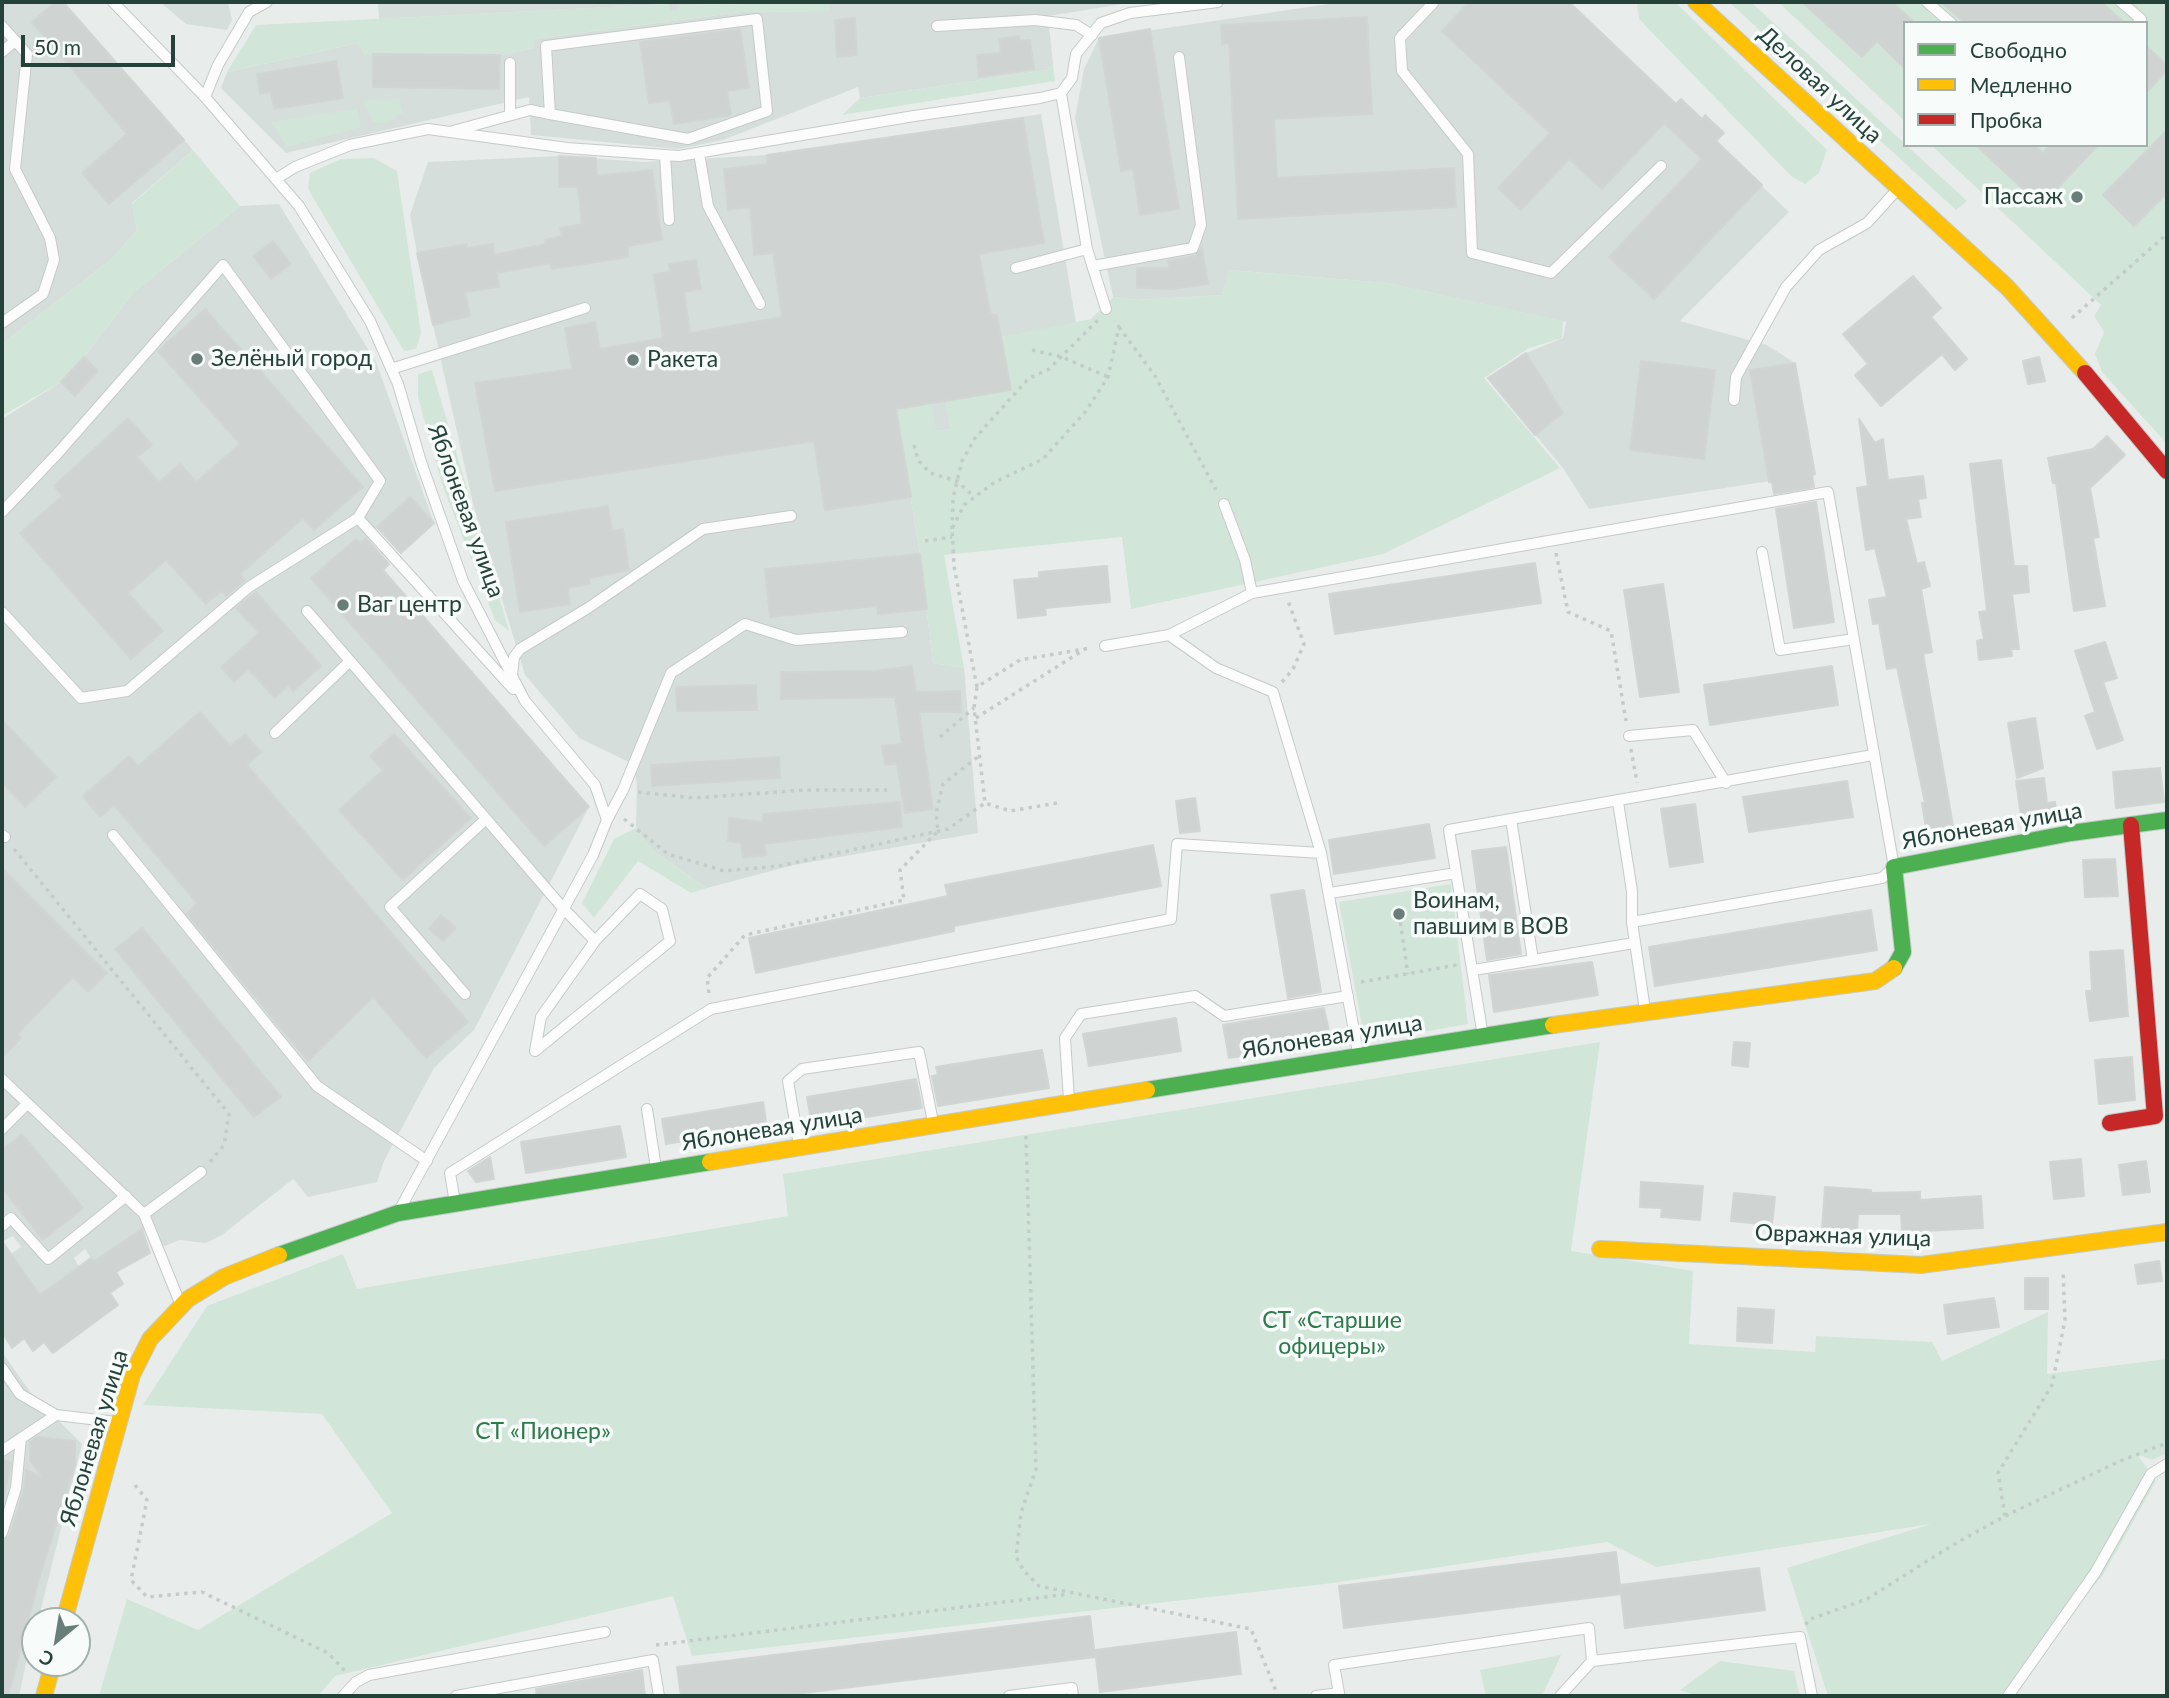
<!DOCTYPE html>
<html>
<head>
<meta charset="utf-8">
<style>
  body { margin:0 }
  #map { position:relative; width:2169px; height:1698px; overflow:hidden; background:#e8edeb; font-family:Lato,sans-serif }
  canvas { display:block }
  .frame { position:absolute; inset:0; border:4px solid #24423a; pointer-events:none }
  .legend { position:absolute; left:1903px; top:21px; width:245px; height:126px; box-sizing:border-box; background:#f7fbf9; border:2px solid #a3b1ad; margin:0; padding:9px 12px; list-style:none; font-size:21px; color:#24423a }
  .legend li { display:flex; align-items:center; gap:14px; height:35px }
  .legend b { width:35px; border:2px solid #a3b1ad }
  .north { position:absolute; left:21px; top:1607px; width:70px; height:70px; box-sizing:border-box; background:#f7fbf9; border:2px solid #a3b1ad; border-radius:50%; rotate:210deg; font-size:19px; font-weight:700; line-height:28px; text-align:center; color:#24423a }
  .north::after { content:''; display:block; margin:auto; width:24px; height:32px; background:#697e78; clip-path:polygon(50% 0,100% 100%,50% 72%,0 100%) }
  .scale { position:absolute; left:21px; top:35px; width:154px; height:32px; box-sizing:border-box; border:4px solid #24423a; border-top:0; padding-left:9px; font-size:21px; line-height:24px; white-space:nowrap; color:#24423a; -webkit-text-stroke:5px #f7fbf9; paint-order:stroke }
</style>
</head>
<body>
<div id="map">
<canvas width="2169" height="1698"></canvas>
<div class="frame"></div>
<ul class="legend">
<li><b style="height:9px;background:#4caf50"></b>Свободно</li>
<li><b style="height:9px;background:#ffc107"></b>Медленно</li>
<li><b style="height:9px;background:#c62828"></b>Пробка</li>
</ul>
<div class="north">С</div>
<div class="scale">50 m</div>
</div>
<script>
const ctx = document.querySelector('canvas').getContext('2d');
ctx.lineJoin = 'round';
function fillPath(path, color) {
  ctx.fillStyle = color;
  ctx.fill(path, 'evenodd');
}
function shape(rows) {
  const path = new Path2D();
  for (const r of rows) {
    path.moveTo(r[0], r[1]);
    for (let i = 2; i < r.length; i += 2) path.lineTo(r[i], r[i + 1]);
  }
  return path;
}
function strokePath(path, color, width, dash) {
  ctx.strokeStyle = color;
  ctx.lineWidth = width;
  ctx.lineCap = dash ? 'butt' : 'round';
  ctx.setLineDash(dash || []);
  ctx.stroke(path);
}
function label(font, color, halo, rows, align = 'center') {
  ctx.font = font + ' Lato,sans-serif';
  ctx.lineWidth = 7;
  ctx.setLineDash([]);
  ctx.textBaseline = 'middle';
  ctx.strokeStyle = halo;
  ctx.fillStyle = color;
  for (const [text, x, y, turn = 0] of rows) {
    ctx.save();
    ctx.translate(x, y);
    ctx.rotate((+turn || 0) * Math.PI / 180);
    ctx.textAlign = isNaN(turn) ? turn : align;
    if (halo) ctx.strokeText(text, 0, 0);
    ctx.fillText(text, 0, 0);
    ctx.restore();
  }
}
fillPath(shape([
  [2,2,63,2,193,150,132,203,137,230,113,258,2,344],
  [160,2,228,2,232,20,227,30,186,24],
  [378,2,1136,2,1048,16,1053,64,1047,70,860,98,858,87,723,140,678,149,531,135,529,97,286,153,221,88,227,72,358,43,365,54,500,55,534,48,533,39,741,12,829,11,828,3,678,5,678,11,669,11,668,4,379,19],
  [1342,2,1569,2,1676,104,1681,99,1702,118,1705,115,1724,133,1716,142,1789,212,1680,321,1767,345,1795,363,1815,474,1589,509,1563,468,1488,378,1526,353,1563,338,1566,322,1386,283,1229,270,1222,295,1137,300,1113,297,1075,118,1084,69,1099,38],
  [1041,114,1076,323,1002,337,1011,390,950,429,936,431,896,409,920,554,933,663,964,668,978,833,794,865,707,888,653,851,636,828,637,783,633,764,579,738,525,675,474,508,417,253,410,215,428,162,559,156,643,162,767,155],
  [279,204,376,362,434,523,379,526,362,546,589,807,474,1030,434,1068,384,1161,377,1182,308,1197,293,1179,222,1235,206,1243,179,1240,165,1246,152,1245,143,1229,131,1235,133,1239,93,1262,85,1249,74,1258,79,1267,40,1295,11,1254,21,1247,13,1236,2,1242,2,419,61,382,84,357,133,293,240,206],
  [2,1352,31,1393,82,1444,38,1621,35,1621,19,1696,2,1696]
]), '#d6dedb');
fillPath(shape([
  [1637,2,1675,2,1827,150,1819,173,1805,184,1791,176,1639,19],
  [1729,2,1751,2,1967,201,1956,210],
  [1778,2,2167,2,2167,444,2102,372,2095,354,2104,332,2094,316,2101,305,1931,145,2146,145,2146,23,1905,23,1905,121],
  [829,3,830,11,741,12,533,39,534,48,500,55,365,54,358,43,227,72,256,25,669,4,670,11,677,11,677,5],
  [1053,64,1055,81,842,115,860,98,1047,70],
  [399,99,403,112,387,123,373,123,364,101],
  [357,109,361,127,287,147,271,122],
  [193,150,240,206,133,293,84,357,61,382,2,416,2,344,113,258,137,230,132,204],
  [374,158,397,171,421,333,416,349,404,351,308,189,310,173,341,159],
  [1228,270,1386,283,1563,321,1562,338,1529,348,1484,378,1560,468,1383,554,1131,609,1122,537,944,555,964,668,933,663,920,554,896,409,932,403,936,431,950,429,945,401,1011,390,1002,337,1091,319,1113,297,1137,300,1222,295],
  [432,370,509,631,495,620,443,487,418,397,418,374],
  [636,828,653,851,707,888,691,893,638,861,594,918,582,903,614,839],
  [1451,884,1468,1024,1365,1042,1339,902],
  [1600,1042,1571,1251,1693,1271,1689,1344,1815,1352,1816,1336,1932,1342,1942,1361,2048,1312,2047,1374,2167,1359,2167,1453,2152,1460,2137,1454,2156,1481,2103,1575,2000,1696,1828,1696,1787,1568,1931,1524,1656,1567,1607,1542,1333,1583,692,1656,673,1596,335,1676,318,1696,99,1696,127,1599,198,1630,392,1513,322,1414,143,1405,207,1306,343,1254,357,1289,788,1216,783,1174],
  [1561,1655,1542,1696,1486,1696,1480,1670],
  [1720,1661,1794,1671,1800,1696,1685,1696,1691,1694,1680,1690]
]), '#d1e6d8');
const building = shape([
  [56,2,63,2,184,140,109,204,82,173,127,134,32,22,56,2],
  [1469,2,1569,2,1676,104,1681,99,1702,119,1705,115,1724,133,1716,141,1762,185,1654,299,1609,257,1702,159,1664,123,1602,189,1569,159,1521,210,1498,188,1550,133,1442,31,1469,2],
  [1802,2,1892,2,1914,22,1905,23,1905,69,1877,41,1862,57,1802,2],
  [1941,2,2101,2,2125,23,1965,23,1941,2],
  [1367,17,1372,114,1274,119,1277,178,1454,168,1456,207,1238,219,1229,43,1222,44,1221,25,1367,17],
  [855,18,857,55,837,57,835,20,855,18],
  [740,29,749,88,727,91,731,115,674,124,670,100,649,103,640,42,740,29],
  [1150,29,1179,209,1140,215,1133,169,1121,171,1099,38,1150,29],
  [1019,36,1019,41,1030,40,1034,69,979,77,977,55,1001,53,999,39,1019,36],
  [2146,46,2167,65,2167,70,2146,93,2146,46],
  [373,54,500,55,499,89,373,87,373,54],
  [336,61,343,98,274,109,271,92,260,94,257,74,336,61],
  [1023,118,1044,243,979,254,990,313,997,315,1011,390,896,409,911,497,825,510,814,441,495,491,475,383,572,369,565,328,595,322,600,349,663,338,654,274,670,272,669,264,696,260,701,289,684,292,690,333,782,317,773,253,754,255,750,207,728,210,724,169,767,164,767,155,1023,118],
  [2167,130,2167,193,2134,226,2103,195,2167,130],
  [1976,145,2034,145,2043,153,2049,145,2098,145,2041,206,1976,145],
  [559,156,596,158,597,176,652,170,662,240,628,246,628,257,552,269,550,263,497,273,499,287,465,292,470,316,433,325,417,253,467,244,466,248,493,244,494,255,546,244,545,240,562,236,560,228,582,224,578,187,559,187,559,156],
  [273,241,291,264,271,279,253,256,273,241],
  [1202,248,1208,284,1172,289,1137,288,1137,268,1169,268,1168,261,1195,256,1202,248],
  [1913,276,1941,308,1931,317,1967,359,1955,370,1942,354,1881,406,1855,375,1868,364,1843,334,1913,276],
  [205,309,363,487,314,530,303,518,240,574,245,580,226,596,221,591,206,604,166,560,128,593,163,631,131,659,20,533,62,496,54,486,128,418,152,445,137,457,159,482,180,464,196,482,240,444,158,351,205,309],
  [1526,353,1563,413,1535,435,1488,378,1526,353],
  [84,357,98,371,75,396,61,382,84,357],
  [2039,357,2045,381,2028,384,2023,361,2039,357],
  [1641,361,1715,370,1704,459,1630,450,1641,361],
  [1795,363,1815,474,1812,475,1814,487,1774,494,1772,482,1769,482,1750,370,1795,363],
  [1859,419,1875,443,1883,439,1888,480,1923,476,1926,498,1918,499,1921,517,1906,519,1917,564,1924,562,1930,586,1921,589,1932,652,1923,654,1955,837,1928,841,1922,803,1925,803,1897,667,1887,669,1879,623,1873,624,1869,600,1887,597,1875,548,1866,550,1862,523,1857,488,1868,486,1859,419],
  [2107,436,2125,455,2090,488,2099,537,2093,538,2105,606,2074,611,2056,483,2053,483,2048,458,2093,449,2107,436],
  [2001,460,2014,566,2027,566,2029,592,2012,594,2019,649,2011,649,2012,656,1979,660,1977,641,1984,639,1979,612,1987,611,1970,464,2001,460],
  [410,497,434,523,401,553,377,527,410,497],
  [1816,502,1834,622,1794,628,1776,509,1816,502],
  [608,506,612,531,623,529,629,570,589,578,590,584,568,588,570,604,520,612,506,522,608,506],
  [366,538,389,564,383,570,589,807,544,846,311,578,356,539,360,543,366,538],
  [920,554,927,609,878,614,877,606,770,617,765,569,920,554],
  [1535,563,1541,603,1335,634,1329,594,1535,563],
  [1107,566,1110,602,1045,608,1046,615,1018,618,1014,580,1039,578,1039,572,1107,566],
  [1663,584,1679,692,1640,697,1624,590,1663,584],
  [256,592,321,666,293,691,288,685,275,698,248,669,234,682,221,667,259,633,236,608,256,592],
  [2105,642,2117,678,2103,682,2123,740,2097,749,2085,716,2095,712,2075,651,2105,642],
  [912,666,916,692,960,691,961,712,919,712,933,809,905,813,897,764,885,765,882,746,902,744,895,697,781,699,781,672,875,671,912,666],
  [1832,666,1838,705,1710,725,1704,685,1832,666],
  [756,685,757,710,677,711,676,687,756,685],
  [200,712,230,746,245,734,261,752,247,765,468,1022,426,1058,373,997,308,1061,187,914,197,903,114,805,100,817,83,796,129,756,138,766,200,712],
  [2035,718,2043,768,2017,778,2008,723,2035,718],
  [2,720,56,777,25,807,2,782,2,720],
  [394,734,471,818,403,880,339,810,383,770,370,756,394,734],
  [779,757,780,778,652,786,651,765,779,757],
  [2160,768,2164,802,2116,808,2113,772,2160,768],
  [2044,778,2047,803,2055,802,2057,817,2022,824,2016,781,2044,778],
  [1847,781,1853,817,1749,832,1743,797,1847,781],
  [1195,798,1200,831,1180,833,1176,801,1195,798],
  [900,802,902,827,764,844,766,855,743,858,741,843,728,841,729,818,762,822,764,814,900,802],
  [1695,804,1703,862,1670,867,1661,809,1695,804],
  [1429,824,1435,858,1334,874,1329,840,1429,824],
  [1153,845,1161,886,954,926,954,931,756,973,749,938,948,896,945,885,1153,845],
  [1506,847,1521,954,1487,960,1472,851,1506,847],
  [2115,859,2118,896,2085,897,2083,860,2115,859],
  [2,868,107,973,88,992,73,977,17,1034,21,1038,2,1058,2,868],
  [1304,890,1321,992,1288,998,1271,895,1304,890],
  [1871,910,1877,950,1655,986,1649,947,1871,910],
  [441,915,456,928,443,941,429,929,441,915],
  [142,928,281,1097,254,1117,115,949,142,928],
  [2123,950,2128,1016,2090,1021,2086,991,2092,991,2090,952,2123,950],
  [1592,962,1598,995,1494,1012,1489,975,1592,962],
  [1324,1008,1331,1041,1229,1058,1223,1025,1324,1008],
  [1176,1018,1181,1051,1089,1066,1083,1034,1176,1018],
  [1734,1042,1750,1043,1748,1067,1732,1065,1734,1042],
  [1042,1050,1049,1088,938,1106,932,1076,938,1075,936,1067,1042,1050],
  [2132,1057,2135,1100,2099,1104,2095,1060,2132,1057],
  [916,1079,922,1108,812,1126,807,1097,916,1079],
  [763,1102,767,1128,751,1130,751,1135,693,1145,693,1142,684,1144,684,1141,666,1144,662,1119,763,1102],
  [620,1126,626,1157,526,1173,521,1142,620,1126],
  [22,1134,83,1208,43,1240,2,1188,2,1150,22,1134],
  [490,1157,494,1179,476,1182,468,1171,490,1157],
  [2081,1159,2084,1196,2054,1199,2050,1162,2081,1159],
  [2146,1161,2150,1192,2123,1195,2119,1165,2146,1161],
  [1641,1182,1703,1186,1700,1220,1661,1217,1662,1208,1640,1207,1641,1182],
  [1825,1187,1871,1190,1871,1193,1920,1192,1920,1200,1981,1196,1983,1228,1902,1232,1901,1214,1858,1214,1857,1232,1822,1230,1825,1187],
  [1734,1193,1775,1197,1772,1225,1731,1221,1734,1193],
  [142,1229,150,1253,116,1272,123,1284,110,1293,118,1305,53,1353,44,1342,33,1351,24,1338,12,1348,2,1332,2,1241,40,1295,91,1258,93,1262,142,1229],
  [2159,1261,2162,1281,2138,1284,2135,1265,2159,1261],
  [2025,1278,2048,1278,2048,1309,2025,1309,2025,1278],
  [1994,1298,1999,1327,1948,1334,1944,1305,1994,1298],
  [1738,1308,1774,1310,1772,1343,1737,1341,1738,1308],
  [37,1437,75,1441,75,1466,41,1572,8,1696,2,1696,2,1541,10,1535,24,1490,26,1470,42,1477,30,1460,30,1442,37,1437],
  [2,1459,11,1463,2,1507,2,1459],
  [1616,1552,1621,1594,1344,1628,1339,1586,1616,1552],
  [1759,1568,1765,1610,1625,1628,1620,1585,1759,1568],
  [1090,1616,1095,1657,779,1696,681,1696,677,1667,1090,1616],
  [1236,1632,1241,1674,1100,1692,1095,1650,1236,1632],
  [642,1670,645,1696,537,1696,536,1689,642,1670]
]);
fillPath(building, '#cfd4d2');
strokePath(building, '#d1d6d4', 2);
const lane = shape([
  [113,2,205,97,299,206,370,321,398,384,421,462,463,581,525,701,595,785,607,820,593,855,401,1207],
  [1434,2,1400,38,1402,71,1468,154,1472,253,1551,273,1661,166],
  [1927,2,1951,23],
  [2121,2,2141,19,2138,23],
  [2,26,27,54,15,169,50,238,54,260,43,294,2,323],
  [937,26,1035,20,1076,25,1092,35],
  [2,52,15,41],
  [205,97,218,65,249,12,267,2],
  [510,115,510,63],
  [453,131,530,110,550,114,688,139,767,111,757,19,546,46,550,114],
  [699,153,708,206,760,304],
  [665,155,669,220],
  [276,179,295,167,350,145,428,129,567,148,679,156,914,116,1040,98,1061,93,1072,78,1076,54,1101,23,1130,13,1218,2],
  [1087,249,1106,309],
  [1093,266,1193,248,1201,225,1179,57],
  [1016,268,1087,249,1061,93],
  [391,369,585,308],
  [1734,400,1736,377,1786,287,1819,250,1867,223,1896,191],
  [1224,504,1245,560,1252,593],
  [2,512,58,453,223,265,380,481,358,518,249,587,127,691,81,698,2,612],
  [358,518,513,689],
  [1762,552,1780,650,1854,639],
  [307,611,562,907,595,941],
  [1169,635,1252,593,1828,492,1894,867,1882,878,1632,922,1645,1010],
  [1105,646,1169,635,1216,668,1273,692,1321,853,1358,1052],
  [512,676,514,657,520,649,588,608,703,529,791,516],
  [275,733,350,661],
  [1629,736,1693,730,1726,783],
  [1618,802,1632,891,1632,922],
  [1511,819,1533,960],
  [607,820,623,790,671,673,745,624,796,640,902,632],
  [2,835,5,837],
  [113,835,317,1086,427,1161],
  [1330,893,1456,873],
  [640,894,662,909,670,941,535,1051,541,1017,595,941,640,894],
  [1474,970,1634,943],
  [465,994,390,907,486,819],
  [1482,1030,1449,830,1873,755],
  [2,1079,144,1214,180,1303],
  [1069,1100,1065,1038,1081,1014,1195,996,1224,1016,1348,996],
  [647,1109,656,1168],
  [2,1129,27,1104],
  [799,1145,788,1081,802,1069,919,1052,933,1122],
  [455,1203,450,1173,711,1009,1171,919,1177,844,1321,853],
  [144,1214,201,1172],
  [2,1226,11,1218,48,1259,126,1196],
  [2,1368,20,1394,56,1415,116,1422],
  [2,1451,56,1415],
  [2,1533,16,1488,21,1438],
  [343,1696,356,1682,369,1675,605,1632],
  [456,1696,653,1660,659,1696],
  [1009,1696,1072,1688,1073,1696],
  [1316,1696,1339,1693,1334,1665,1589,1628,1592,1661,1800,1637,1812,1696],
  [1560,1696,1592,1661],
  [2008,1696,2095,1573,2151,1474,2167,1464]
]);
const fast = shape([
  [1894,968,1903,952,1894,867,2071,833,2167,820],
  [1147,1090,1553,1025],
  [279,1255,398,1213,710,1162]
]);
const slow = shape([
  [1696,2,2007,287,2085,373],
  [1553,1025,1875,981,1894,968],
  [710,1162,1147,1090],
  [1600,1249,1921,1265,2167,1232],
  [64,1621,132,1375,150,1339,188,1299,224,1277,279,1255],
  [44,1696,53,1663]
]);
const jam = shape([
  [2085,373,2167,471],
  [2110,1123,2155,1116,2131,825]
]);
strokePath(lane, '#c5cac8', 12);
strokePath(fast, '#c3cbc8', 18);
strokePath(slow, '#c3cbc8', 18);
strokePath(jam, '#c3cbc8', 18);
strokePath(shape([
  [2072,318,2167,234],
  [1119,327,1155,376,1216,490],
  [1032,350,1062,357,1108,377],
  [914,445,918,460,930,473,957,481,974,497],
  [952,529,953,498,962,461,975,438,1028,379,1049,369,1098,320],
  [925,541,952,537],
  [1556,553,1568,612,1611,631,1626,721],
  [1282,682,1293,669,1304,644,1288,601],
  [977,687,954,566,952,529,964,505,995,482,1043,459,1086,411,1108,377,1119,327,1115,321],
  [976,718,1085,649],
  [940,737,974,708],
  [1631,749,1637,783],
  [638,792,694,798,805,790,887,790],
  [1057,803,1010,811,985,803,974,708,977,687,1020,660,1090,648],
  [624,819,668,854,724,871,779,866,948,829,985,803],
  [14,849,229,1114,224,1145,210,1162],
  [1399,914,1408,974],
  [1361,982,1457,965],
  [709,993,707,978,745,935,904,900,900,870,938,831,936,813,943,784,979,756],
  [1026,1136,1036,1469,1021,1513,1016,1557,1024,1571,1039,1586,1251,1629,1278,1696],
  [135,1485,147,1500,131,1580,147,1597,202,1592,328,1653,345,1671],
  [2005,1516,1998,1473,2052,1385,2065,1320,2063,1270],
  [1806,1625,1808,1620,1867,1599,1951,1546,2005,1516,2120,1461,2167,1443],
  [656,1645,1069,1594]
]), '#c3ccca', 3.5, [3.5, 5]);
strokePath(lane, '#fcfcfc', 10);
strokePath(fast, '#4caf50', 16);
strokePath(slow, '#ffc107', 16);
strokePath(jam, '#c62828', 16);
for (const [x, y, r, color] of [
  [2077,197,7,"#697e78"],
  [197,359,7,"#697e78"],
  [633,360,7,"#697e78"],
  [343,605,7,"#697e78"],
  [1399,914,7,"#697e78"]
]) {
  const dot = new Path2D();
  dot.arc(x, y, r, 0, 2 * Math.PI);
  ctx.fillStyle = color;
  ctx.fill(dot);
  strokePath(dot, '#f7fbf9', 2.5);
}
label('23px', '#24423a', '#f7fbf9', [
  ["Деловая улица",1820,85,43],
  ["Яблоневая улица",466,511,70],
  ["Яблоневая улица",1992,826,-10],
  ["Яблоневая улица",1332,1037,-9],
  ["Яблоневая улица",772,1129,-9],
  ["Овражная улица",1843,1236,2],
  ["Яблоневая улица",94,1438,-73]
]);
label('23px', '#24423a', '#f7fbf9', [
  ["Пассаж",2063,197,"right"],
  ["Зелёный город",211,359],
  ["Ракета",647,360],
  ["Ваг центр",357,605],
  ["Воинам,",1413,901],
  ["павшим в ВОВ",1413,927]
], 'left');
label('23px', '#2d7a4b', '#f7fbf9', [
  ["СТ «Старшие",1332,1321],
  ["офицеры»",1332,1347],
  ["СТ «Пионер»",543,1432]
]);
</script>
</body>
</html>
